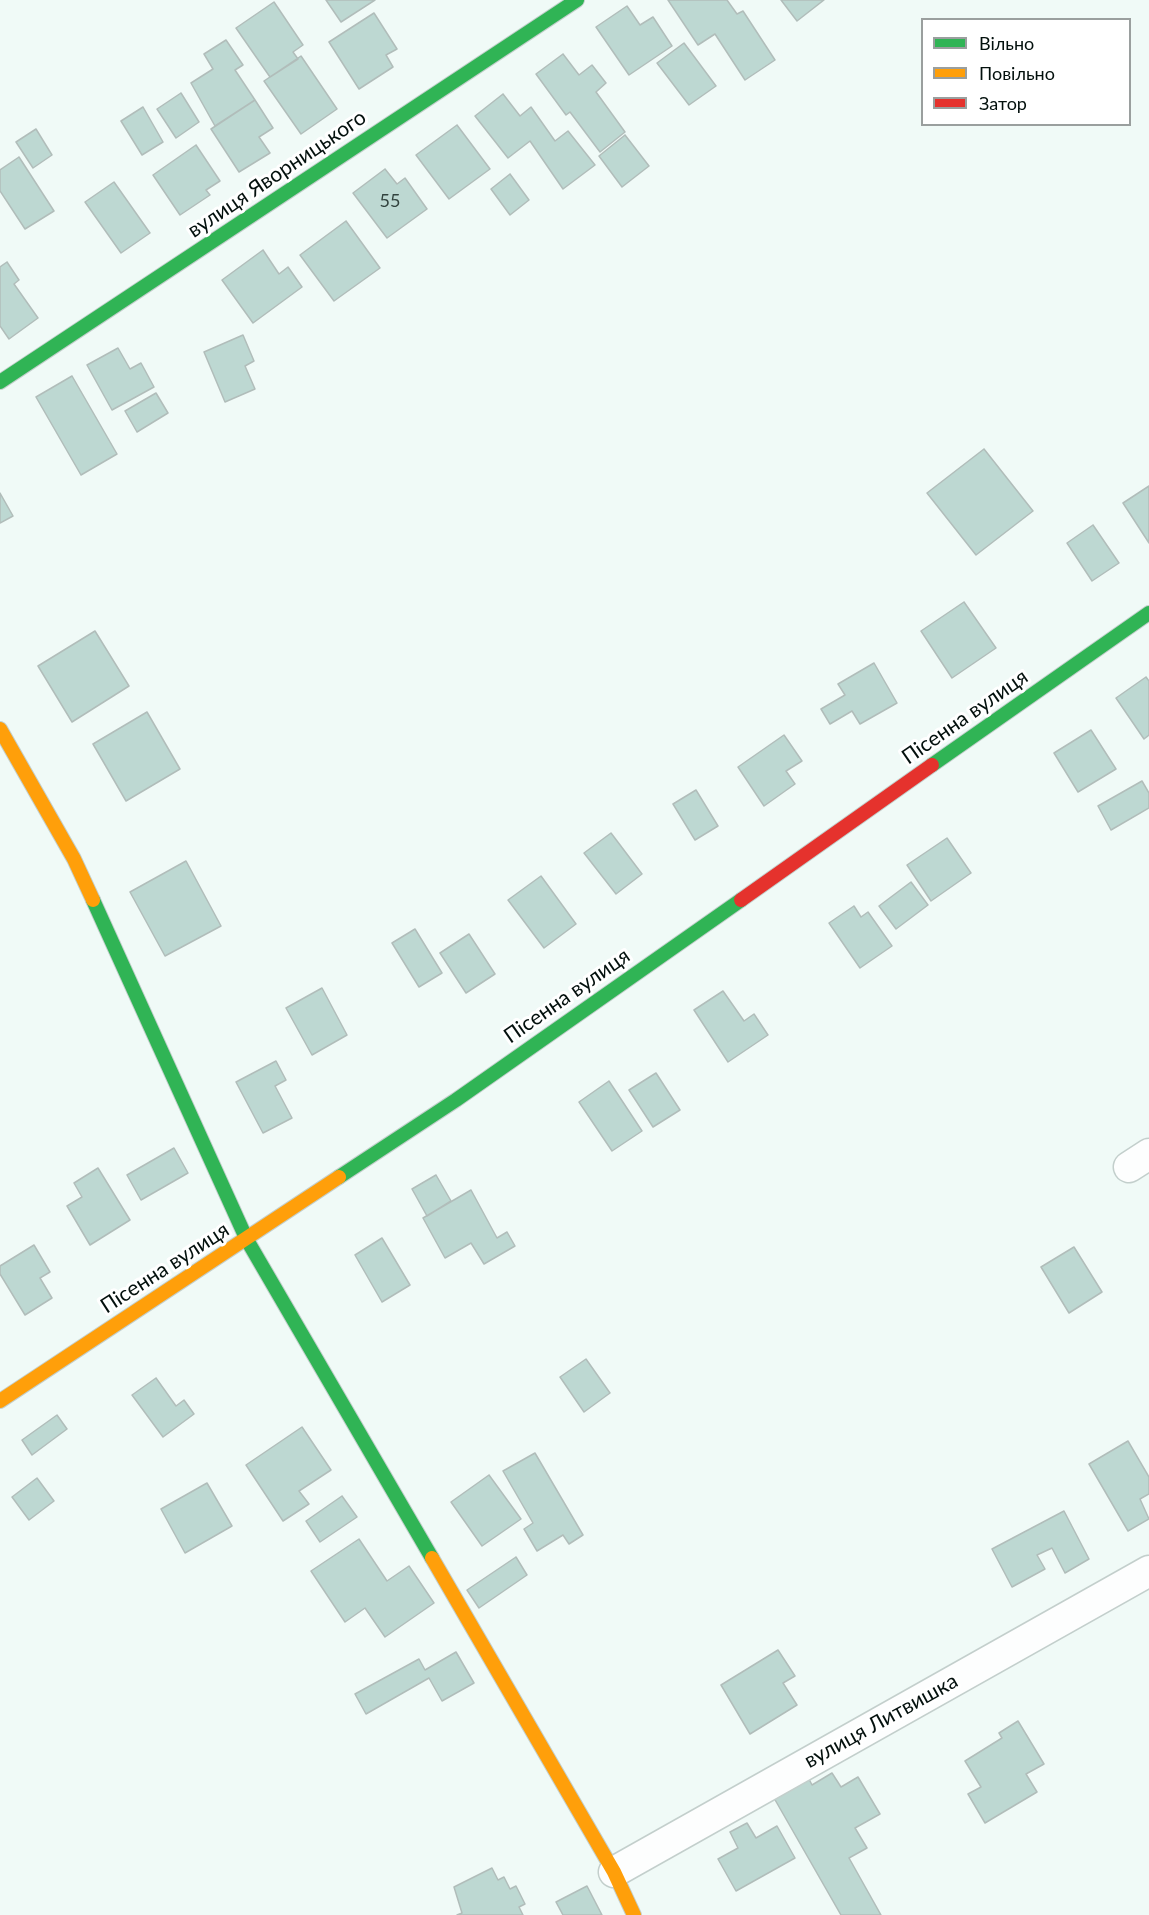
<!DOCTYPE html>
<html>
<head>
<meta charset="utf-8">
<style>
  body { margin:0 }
  #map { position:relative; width:1149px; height:1915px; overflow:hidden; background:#f0faf7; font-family:Lato,sans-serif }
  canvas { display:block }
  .legend { position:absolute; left:921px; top:18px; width:210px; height:108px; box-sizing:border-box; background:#fff; border:2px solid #9a9f9e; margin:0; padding:8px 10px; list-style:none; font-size:18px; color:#03100d }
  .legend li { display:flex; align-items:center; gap:12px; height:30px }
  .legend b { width:30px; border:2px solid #9a9f9e }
</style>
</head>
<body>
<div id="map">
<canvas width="1149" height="1915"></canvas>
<ul class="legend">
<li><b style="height:8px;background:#30b455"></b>Вільно</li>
<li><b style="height:8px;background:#ff9f0a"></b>Повільно</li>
<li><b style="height:8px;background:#e5322d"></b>Затор</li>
</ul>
</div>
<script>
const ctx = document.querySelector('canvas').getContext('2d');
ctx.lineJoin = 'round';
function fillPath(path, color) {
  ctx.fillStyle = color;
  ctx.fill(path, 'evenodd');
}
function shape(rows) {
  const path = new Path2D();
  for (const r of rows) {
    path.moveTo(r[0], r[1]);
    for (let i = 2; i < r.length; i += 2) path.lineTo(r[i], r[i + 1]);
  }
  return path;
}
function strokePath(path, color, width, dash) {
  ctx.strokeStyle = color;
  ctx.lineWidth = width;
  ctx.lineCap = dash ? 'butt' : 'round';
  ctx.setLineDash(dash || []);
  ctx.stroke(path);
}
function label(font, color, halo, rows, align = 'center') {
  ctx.font = font + ' Lato,sans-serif';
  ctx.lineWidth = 6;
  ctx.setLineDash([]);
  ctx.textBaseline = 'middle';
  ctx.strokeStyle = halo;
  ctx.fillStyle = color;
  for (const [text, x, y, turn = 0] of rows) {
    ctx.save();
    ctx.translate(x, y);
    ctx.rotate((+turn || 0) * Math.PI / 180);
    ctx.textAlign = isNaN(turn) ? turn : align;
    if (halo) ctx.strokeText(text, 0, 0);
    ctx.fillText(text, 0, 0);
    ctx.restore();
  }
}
const building = shape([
  [326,0,375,0,341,22,326,0],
  [668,0,727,0,737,14,743,11,775,60,745,80,715,34,698,45,668,0],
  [781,0,824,0,797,21,781,0],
  [274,2,303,45,293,52,298,59,270,77,236,28,274,2],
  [627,6,640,25,653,17,672,46,629,75,596,27,627,6],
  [374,13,397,49,386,55,393,67,359,89,329,42,374,13],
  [226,40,243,65,235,70,255,100,215,126,191,83,213,69,204,54,226,40],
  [684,43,716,86,689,105,657,63,684,43],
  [563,54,579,75,592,65,606,83,596,92,625,132,600,152,570,112,566,115,536,74,563,54],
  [301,56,337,109,301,134,264,81,301,56],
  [181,93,199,122,176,138,157,109,181,93],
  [503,94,520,116,531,107,555,141,568,131,595,165,563,189,530,141,508,158,475,116,503,94],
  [255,100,273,128,259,137,270,153,239,172,211,129,255,100],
  [143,107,163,142,142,155,121,121,143,107],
  [457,125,490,169,449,199,416,155,457,125],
  [36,129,52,155,33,168,16,142,36,129],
  [625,135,649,166,622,187,599,156,625,135],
  [196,145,220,181,206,190,210,195,180,215,153,175,196,145],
  [19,157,54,211,25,229,0,191,0,170,19,157],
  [385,169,397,184,405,178,427,209,387,238,353,193,385,169],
  [510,174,529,200,510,215,491,189,510,174],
  [114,182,150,233,121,253,85,202,114,182],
  [346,221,380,268,334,301,300,255,346,221],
  [263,250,279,274,288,267,302,287,253,323,222,280,263,250],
  [7,262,19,280,14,284,38,318,9,339,0,326,0,267,7,262],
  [243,335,254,361,245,366,255,389,225,402,204,352,243,335],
  [118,348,130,369,141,363,154,387,112,410,87,365,118,348],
  [72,376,117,454,81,475,36,397,72,376],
  [156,393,168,413,137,432,125,411,156,393],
  [984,449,1033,511,976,555,927,493,984,449],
  [1149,486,1149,543,1123,503,1149,486],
  [0,493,13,516,0,523,0,493],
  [1093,525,1119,563,1092,581,1067,543,1093,525],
  [964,602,996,648,952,678,921,631,964,602],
  [95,631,129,686,72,722,38,666,95,631],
  [874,663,897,703,860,724,852,711,830,724,821,709,845,695,838,684,874,663],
  [1146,677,1149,681,1149,735,1144,739,1116,698,1146,677],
  [147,712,180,769,126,801,93,744,147,712],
  [1091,730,1116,769,1078,792,1054,753,1091,730],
  [784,735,802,761,786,771,795,784,764,806,738,767,784,735],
  [1142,781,1149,793,1149,808,1111,830,1098,806,1142,781],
  [696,790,718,826,695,840,673,804,696,790],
  [611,833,642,874,616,894,584,853,611,833],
  [947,838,971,873,931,901,907,865,947,838],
  [186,861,221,926,165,956,130,892,186,861],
  [541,876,576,924,544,948,508,900,541,876],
  [911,882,928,905,896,929,879,906,911,882],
  [854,906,861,917,868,912,892,946,860,968,829,923,854,906],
  [415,929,442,973,419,987,392,943,415,929],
  [469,934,495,974,466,993,440,953,469,934],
  [322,988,347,1035,312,1055,286,1008,322,988],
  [723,991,744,1021,754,1014,768,1035,728,1062,694,1010,723,991],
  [276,1061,286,1080,275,1086,292,1118,263,1133,236,1082,276,1061],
  [656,1073,680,1110,653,1127,629,1090,656,1073],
  [609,1081,642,1131,612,1151,579,1102,609,1081],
  [174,1148,188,1173,141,1200,127,1175,174,1148],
  [98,1168,130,1220,90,1245,67,1206,82,1197,74,1183,98,1168],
  [436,1175,451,1201,427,1216,412,1189,436,1175],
  [471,1190,497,1238,507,1232,515,1246,484,1264,471,1243,445,1258,423,1218,471,1190],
  [382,1238,410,1285,382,1302,355,1255,382,1238],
  [34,1245,50,1272,40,1278,52,1298,25,1315,0,1274,0,1266,34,1245],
  [1074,1247,1102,1292,1069,1313,1041,1267,1074,1247],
  [586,1359,610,1393,584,1412,560,1377,586,1359],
  [156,1378,176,1406,184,1400,194,1414,163,1437,132,1395,156,1378],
  [57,1415,67,1429,32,1455,22,1440,57,1415],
  [302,1427,331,1470,299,1491,309,1504,283,1521,246,1465,302,1427],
  [1128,1441,1149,1477,1149,1494,1140,1499,1149,1519,1128,1531,1089,1464,1128,1441],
  [535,1453,583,1535,569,1544,563,1535,537,1551,524,1529,533,1523,503,1471,535,1453],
  [489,1475,521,1519,482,1546,451,1502,489,1475],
  [37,1478,54,1501,29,1520,12,1497,37,1478],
  [207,1483,232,1526,185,1553,161,1509,207,1483],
  [342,1496,357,1517,320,1542,306,1521,342,1496],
  [1064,1511,1089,1559,1065,1573,1052,1548,1037,1555,1045,1569,1012,1587,992,1549,1064,1511],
  [359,1539,387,1581,409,1566,434,1603,385,1637,365,1608,345,1622,311,1571,359,1539],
  [516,1557,527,1575,479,1608,467,1590,516,1557],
  [778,1650,795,1676,783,1683,797,1705,750,1734,721,1685,778,1650],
  [456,1652,474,1683,442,1701,429,1678,366,1714,355,1694,419,1659,425,1670,456,1652],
  [1018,1721,1044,1764,1026,1774,1037,1792,985,1823,968,1794,981,1787,965,1761,1002,1738,999,1733,1018,1721],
  [805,1771,812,1785,832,1773,841,1787,858,1777,880,1814,855,1828,867,1848,849,1858,881,1915,841,1915,770,1791,805,1771],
  [747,1823,756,1838,777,1826,795,1858,736,1891,718,1859,738,1848,730,1832,747,1823],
  [492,1868,498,1880,504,1877,510,1889,516,1886,525,1904,519,1907,523,1915,457,1915,462,1913,454,1887,492,1868],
  [587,1886,602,1915,563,1915,556,1902,587,1886]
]);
fillPath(building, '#bdd8d2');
strokePath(building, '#b1bdba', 1.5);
const street = shape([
  [1129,1167,1149,1154],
  [614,1872,1149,1571]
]);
const fast = shape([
  [0,382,577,0],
  [932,765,1149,613],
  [93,900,247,1240,432,1558],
  [339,1177,456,1100,741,900]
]);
const slow = shape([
  [0,729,74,859,93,900],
  [0,1401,339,1177],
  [432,1558,614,1872,634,1915]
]);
const jam = shape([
  [741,900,932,765]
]);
strokePath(street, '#c3cfcc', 33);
strokePath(fast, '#c3cfcc', 16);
strokePath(slow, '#c3cfcc', 16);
strokePath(jam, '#c3cfcc', 16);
strokePath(street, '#fdfefe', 30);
strokePath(fast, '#30b455', 14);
strokePath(slow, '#ff9f0a', 14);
strokePath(jam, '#e5322d', 14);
label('18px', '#32423e', null, [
  ["55",390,201]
]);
label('21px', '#03100d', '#fff', [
  ["вулиця Яворницького",277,174,-34],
  ["Пісенна вулиця",965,717,-35],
  ["Пісенна вулиця",567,996,-35],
  ["Пісенна вулиця",165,1268,-33],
  ["вулиця Литвишка",881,1721,-29]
]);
</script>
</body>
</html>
